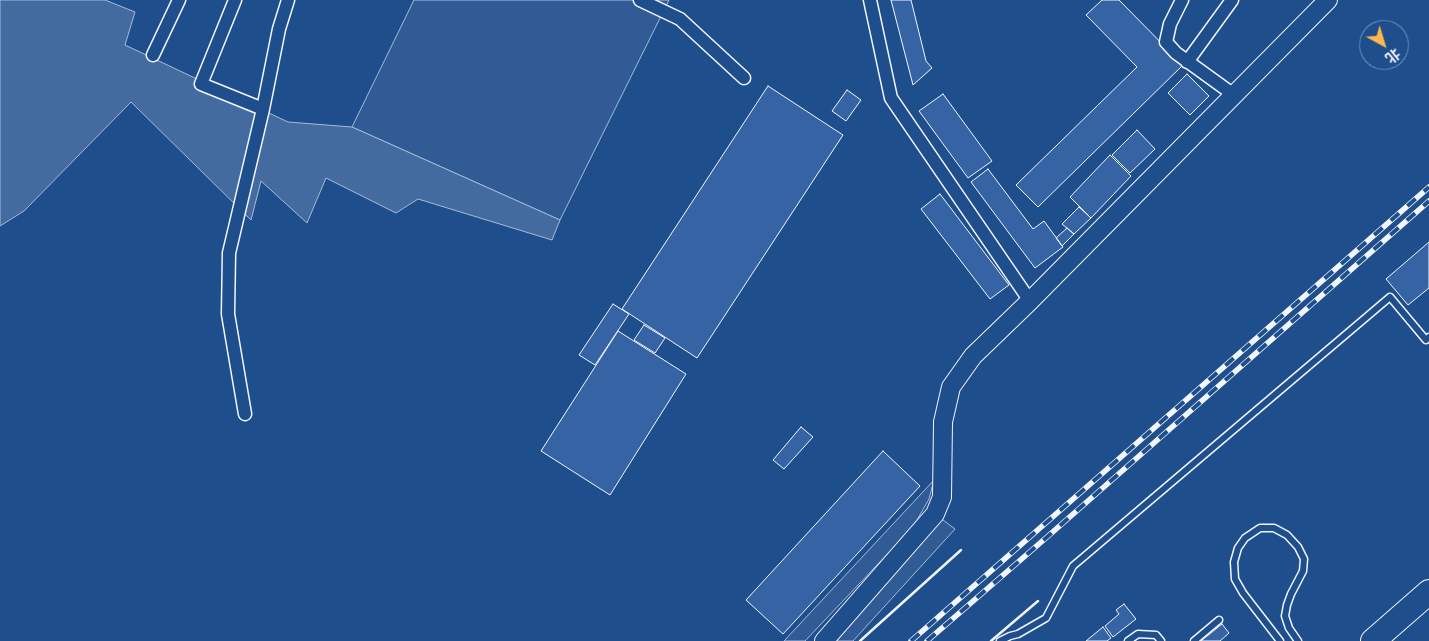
<!DOCTYPE html>
<html>
<head>
<meta charset="utf-8">
<style>
  body { margin:0 }
  #map { position:relative; width:1429px; height:641px; overflow:hidden; background:#1f4e8c; font-family:Mulish,"Noto Sans SC",sans-serif }
  canvas { display:block }
  .north { position:absolute; left:1359px; top:20px; width:50px; height:50px; box-sizing:border-box; background:#1f4e8c; border:1px solid #7391ba; border-radius:50%; rotate:141deg; font-size:14px; font-weight:700; line-height:20px; text-align:center; color:#f2f6ff }
  .north::after { content:''; display:block; margin:auto; width:18px; height:22px; background:#ffb74d; clip-path:polygon(50% 0,100% 100%,50% 72%,0 100%) }
</style>
</head>
<body>
<div id="map">
<canvas width="1429" height="641"></canvas>
<div class="north">北</div>
</div>
<script>
const ctx = document.querySelector('canvas').getContext('2d');
ctx.lineJoin = 'round';
function fillPath(path, color) {
  ctx.fillStyle = color;
  ctx.fill(path, 'evenodd');
}
function shape(rows) {
  const path = new Path2D();
  for (const r of rows) {
    path.moveTo(r[0], r[1]);
    for (let i = 2; i < r.length; i += 2) path.lineTo(r[i], r[i + 1]);
  }
  return path;
}
function strokePath(path, color, width, dash) {
  ctx.strokeStyle = color;
  ctx.lineWidth = width;
  ctx.lineCap = dash ? 'butt' : 'round';
  ctx.setLineDash(dash || []);
  ctx.stroke(path);
}
const green = shape([
  [414,0,669,0,560,220,352,127,414,0],
  [934,480,929,499,913,527,805,641,784,641,934,480],
  [939,517,955,529,853,641,830,641,939,517]
]);
fillPath(green, '#305b95');
strokePath(green, '#a8bbd7', 1);
const water = shape([
  [0,0,105,0,135,12,125,45,288,122,352,127,560,220,552,240,418,199,396,213,326,178,307,223,261,181,251,220,131,102,24,211,0,226,0,0]
]);
fillPath(water, '#446ba0');
strokePath(water, '#a8bbd7', 1);
const building = shape([
  [891,0,911,0,926,61,932,68,913,85,891,0],
  [1102,0,1119,0,1183,65,1038,207,1016,185,1137,67,1086,15,1102,0],
  [1187,74,1209,96,1190,115,1168,93,1187,74],
  [768,86,843,135,697,358,622,309,768,86],
  [847,90,861,100,846,121,832,111,847,90],
  [943,94,992,161,968,178,919,111,943,94],
  [1137,130,1155,149,1130,173,1112,155,1137,130],
  [1110,155,1131,176,1091,218,1070,197,1110,155],
  [988,169,1033,229,1044,221,1063,247,1035,268,971,182,988,169],
  [940,194,1009,285,990,299,921,209,940,194],
  [1079,207,1091,218,1074,234,1062,224,1079,207],
  [1067,228,1074,234,1062,246,1056,238,1067,228],
  [1429,242,1429,288,1408,305,1386,279,1429,242],
  [613,304,629,314,595,365,579,355,613,304],
  [644,325,665,338,655,353,634,340,644,325],
  [618,331,686,374,610,495,541,451,618,331],
  [801,427,813,437,784,469,773,460,801,427],
  [883,451,920,486,783,634,746,600,883,451],
  [1124,604,1136,619,1113,637,1105,626,1119,614,1116,610,1124,604],
  [1222,624,1229,633,1220,641,1201,641,1222,624],
  [1103,627,1111,638,1107,641,1086,641,1103,627]
]);
fillPath(building, '#3563a3');
strokePath(building, '#f2f6ff', 1);
const lane = shape([
  [1000,641,1010,636,1018,634,1046,618,1073,566,1390,297,1426,340,1429,337],
  [1128,641,1138,634,1156,635,1161,641],
  [1194,641,1219,620],
  [1280,641,1243,593,1235,579,1234,562,1238,548,1245,538,1260,528,1274,528,1287,535,1298,547,1304,559,1303,571,1291,594,1287,605,1285,616,1289,628,1298,641]
]);
const street = shape([
  [235,0,201,84,263,109],
  [640,0,680,19,744,78],
  [870,0,891,98,1030,301],
  [1182,0,1170,24,1166,42,1176,53,1234,95],
  [153,55,179,0],
  [1187,62,1232,0],
  [245,414,228,314,229,253,263,109,279,29,288,0]
]);
const secondary = shape([
  [824,641,935,514,942,497,943,422,951,387,973,356,1030,301,1328,0]
]);
const highway = shape([
  [1373,641,1429,592]
]);
strokePath(lane, '#f2f6ff', 9);
strokePath(street, '#f2f6ff', 15);
strokePath(secondary, '#f2f6ff', 20);
strokePath(highway, '#f2f6ff', 26);
strokePath(lane, '#1f4e8c', 6);
strokePath(street, '#1f4e8c', 12);
strokePath(secondary, '#1f4e8c', 18);
strokePath(highway, '#1f4e8c', 24);
const rail = shape([
  [911,641,1429,187],
  [927,641,1047,537,1429,201]
]);
strokePath(rail, '#f2f6ff', 5.5);
strokePath(rail, '#1f4e8c', 4, [11]);
strokePath(shape([
  [860,641,961,550],
  [991,641,1038,601]
]), '#f2f6ff', 2.5);
</script>
</body>
</html>
